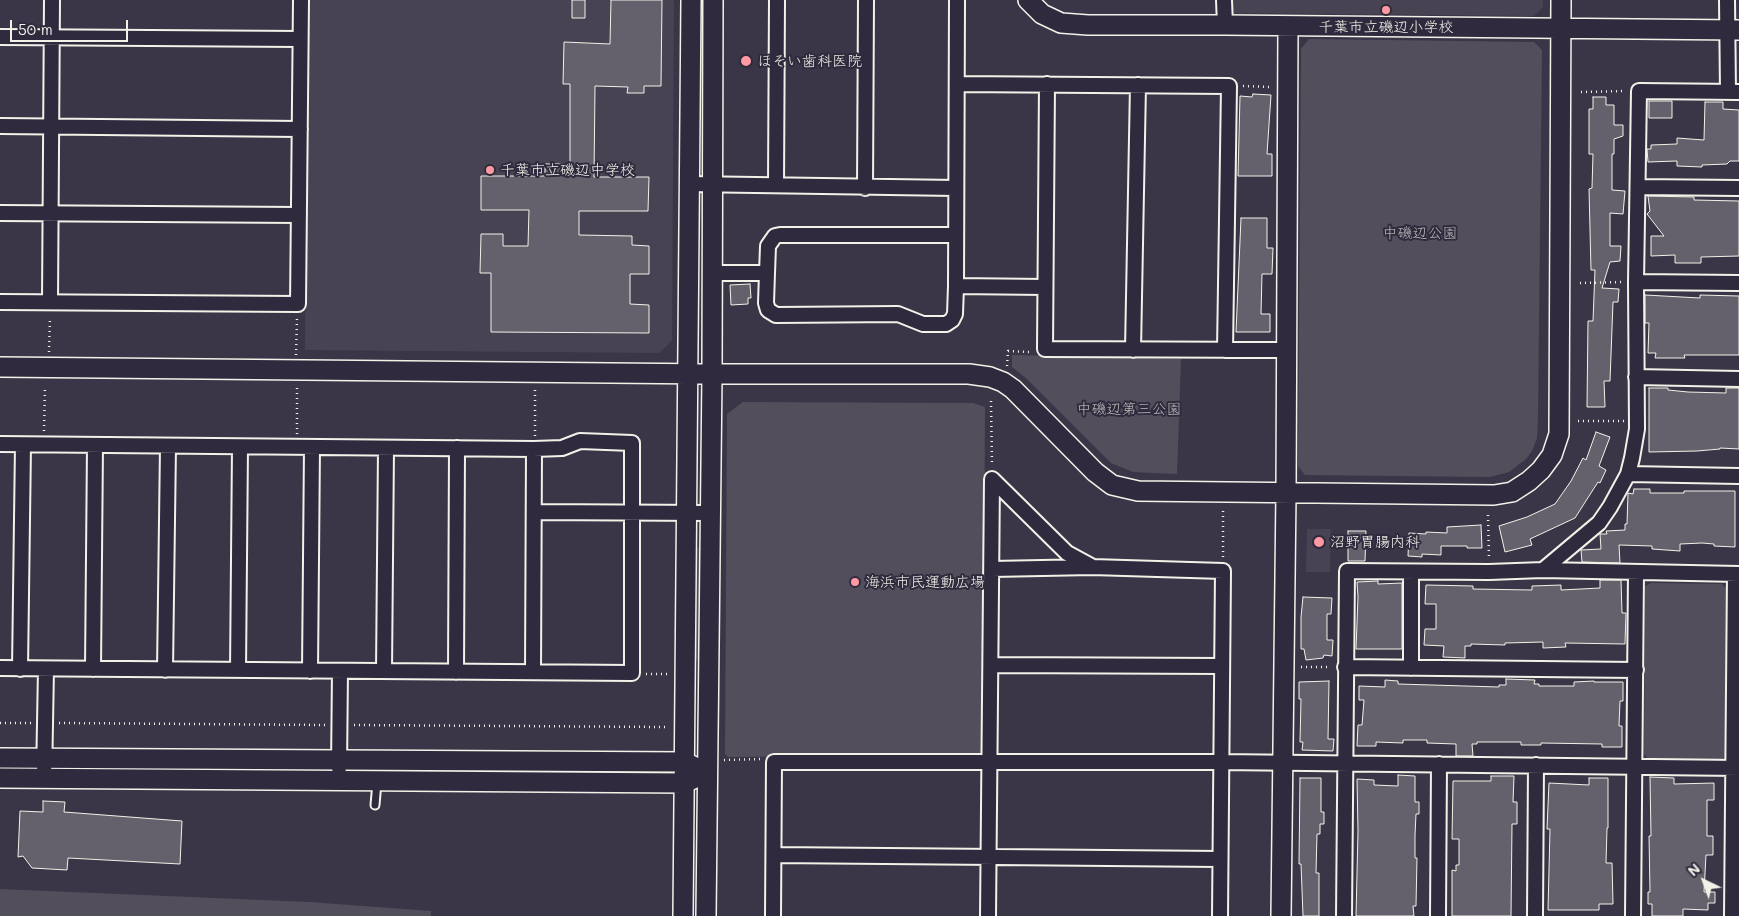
<!DOCTYPE html>
<html>
<head>
<meta charset="utf-8">
<style>
  body { margin:0 }
  #map { position:relative; width:1739px; height:916px; overflow:hidden; background:#3b3647; font-family:Mali,sans-serif }
  canvas { display:block }
  .north { position:absolute; left:1679px; top:856px; width:50px; height:50px; -webkit-text-stroke:4px #2f2a3d; paint-order:stroke; rotate:318deg; font-size:14px; font-weight:700; line-height:20px; text-align:center; color:#f4f1e8 }
  .north::after { content:''; display:block; margin:auto; width:18px; height:22px; background:#f4f1e8; clip-path:polygon(50% 0,100% 100%,50% 72%,0 100%) }
  .scale { position:absolute; left:10px; top:20px; width:118px; height:22px; box-sizing:border-box; border:2px solid #f4f1e8; border-top:0; padding-left:6px; font-size:15px; line-height:18px; white-space:nowrap; color:#f4f1e8; -webkit-text-stroke:4px #2f2a3d; paint-order:stroke }
</style>
</head>
<body>
<div id="map">
<canvas width="1739" height="916"></canvas>
<div class="north">N</div>
<div class="scale">50 m</div>
</div>
<script>
const ctx = document.querySelector('canvas').getContext('2d');
ctx.lineJoin = 'round';
function fillPath(path, color) {
  ctx.fillStyle = color;
  ctx.fill(path, 'evenodd');
}
function shape(rows) {
  const path = new Path2D();
  for (const r of rows) {
    path.moveTo(r[0], r[1]);
    for (let i = 2; i < r.length; i += 2) path.lineTo(r[i], r[i + 1]);
  }
  return path;
}
function strokePath(path, color, width, dash) {
  ctx.strokeStyle = color;
  ctx.lineWidth = width;
  ctx.lineCap = dash ? 'butt' : 'round';
  ctx.setLineDash(dash || []);
  ctx.stroke(path);
}
function label(font, color, halo, rows, align = 'center') {
  ctx.font = font + ' Mali,"Klee One",sans-serif';
  ctx.lineWidth = 4;
  ctx.setLineDash([]);
  ctx.textBaseline = 'middle';
  ctx.strokeStyle = halo;
  ctx.fillStyle = color;
  for (const [text, x, y, turn = 0] of rows) {
    ctx.save();
    ctx.translate(x, y);
    ctx.rotate((+turn || 0) * Math.PI / 180);
    ctx.textAlign = isNaN(turn) ? turn : align;
    if (halo) ctx.strokeText(text, 0, 0);
    ctx.fillText(text, 0, 0);
    ctx.restore();
  }
}
fillPath(shape([
  [308,0,674,0,672,341,659,353,305,350],
  [1232,0,1543,0,1543,7,1534,16,1231,13],
  [1307,529,1331,529,1330,572,1306,572]
]), '#484352');
fillPath(shape([
  [1309,39,1534,42,1542,50,1538,416,1537,438,1532,451,1526,459,1509,472,1490,477,1305,475,1298,466,1301,49],
  [1012,355,1181,359,1177,474,1133,472,1111,463,1027,379,1012,367],
  [743,402,959,403,973,403,985,407,983,750,978,755,728,757,725,754,727,414],
  [700,546,702,549,701,644,697,661,696,660,696,549],
  [1651,583,1722,584,1727,589,1726,756,1721,760,1649,760,1644,754,1645,586],
  [0,889,309,902,431,911,431,916,0,916]
]), '#534e5c');
const building = shape([
  [572,0,585,0,585,18,572,18,572,0],
  [611,0,662,0,661,86,644,86,644,93,627,93,628,87,595,86,594,177,649,177,648,211,579,211,579,235,632,236,632,245,649,246,649,274,630,274,630,304,649,305,649,333,491,332,491,273,480,273,481,234,503,234,503,246,528,246,529,210,481,210,481,176,545,176,545,164,570,164,570,84,563,84,564,42,610,44,611,0],
  [1253,94,1271,95,1267,154,1272,154,1272,176,1238,176,1240,96,1252,97,1253,94],
  [1593,97,1606,97,1606,105,1614,105,1614,125,1623,125,1623,136,1614,139,1614,154,1612,154,1612,190,1625,191,1623,214,1610,213,1610,246,1621,246,1620,261,1610,262,1602,288,1619,289,1618,302,1613,302,1610,381,1604,381,1605,407,1587,407,1588,321,1593,321,1595,270,1591,270,1589,189,1592,188,1593,154,1589,154,1589,109,1593,109,1593,97],
  [1649,101,1672,101,1672,118,1649,118,1649,101],
  [1705,102,1723,102,1723,109,1739,110,1739,161,1730,161,1727,164,1702,165,1702,167,1677,166,1677,161,1648,162,1647,149,1651,149,1651,145,1677,144,1677,138,1704,140,1705,102],
  [1648,196,1694,197,1694,200,1739,201,1739,256,1701,257,1701,263,1675,263,1675,255,1651,256,1651,236,1664,236,1647,214,1650,211,1648,196],
  [1241,218,1267,218,1267,248,1273,248,1272,274,1262,274,1261,314,1270,314,1270,332,1236,332,1241,218],
  [750,284,751,298,748,298,748,304,731,305,730,285,750,284],
  [1645,295,1700,298,1700,295,1739,296,1739,355,1684,355,1685,358,1655,358,1656,353,1648,353,1649,323,1645,323,1645,295],
  [1649,388,1668,388,1668,390,1688,392,1726,393,1726,388,1739,388,1739,449,1720,448,1720,449,1697,451,1649,452,1649,388],
  [1596,432,1610,437,1599,466,1606,470,1600,483,1598,482,1575,518,1530,539,1532,545,1505,552,1499,526,1527,517,1555,504,1571,481,1583,458,1586,460,1596,432],
  [1634,489,1650,489,1650,493,1684,493,1684,491,1735,491,1735,547,1714,546,1714,544,1702,543,1680,544,1680,551,1652,549,1652,546,1619,545,1620,563,1582,562,1581,550,1601,549,1600,534,1607,534,1606,531,1625,530,1625,524,1627,524,1628,493,1633,494,1634,489],
  [1481,525,1482,548,1467,548,1467,546,1441,546,1441,555,1422,554,1422,557,1408,556,1409,533,1426,534,1426,532,1447,533,1447,527,1481,525],
  [1348,531,1366,531,1365,561,1348,561,1348,531],
  [1600,580,1621,580,1622,613,1626,613,1625,644,1565,643,1566,647,1543,648,1543,642,1505,643,1505,645,1471,644,1471,646,1465,646,1465,658,1443,657,1444,646,1424,645,1425,629,1436,629,1436,604,1425,604,1426,585,1473,586,1473,589,1532,590,1532,586,1561,585,1561,590,1600,588,1600,580],
  [1378,581,1378,584,1402,583,1402,649,1356,649,1358,597,1357,582,1378,581],
  [1303,597,1332,598,1331,614,1327,614,1327,640,1333,640,1332,656,1324,655,1323,658,1306,660,1304,649,1301,649,1301,617,1303,597],
  [1506,679,1535,680,1534,684,1539,684,1539,686,1574,686,1574,682,1594,681,1594,682,1623,682,1623,701,1620,701,1619,726,1622,726,1622,747,1602,747,1602,744,1541,743,1541,745,1521,745,1521,742,1477,742,1477,744,1472,744,1473,756,1456,756,1456,744,1427,743,1427,740,1403,740,1403,743,1376,742,1376,746,1357,746,1358,725,1362,725,1364,700,1359,700,1359,686,1385,687,1385,680,1398,681,1398,684,1499,687,1499,685,1506,685,1506,679],
  [1329,681,1328,739,1334,739,1333,751,1302,750,1303,742,1300,742,1301,699,1299,699,1299,682,1329,681],
  [1398,775,1415,776,1415,802,1419,802,1419,814,1416,814,1415,835,1415,858,1417,858,1416,906,1413,906,1414,916,1356,916,1358,831,1357,779,1374,780,1374,785,1398,786,1398,775],
  [1491,776,1514,776,1513,802,1517,802,1517,824,1512,824,1511,916,1452,916,1452,870,1456,871,1456,865,1459,865,1459,839,1452,839,1453,781,1491,781,1491,776],
  [1650,777,1674,778,1674,784,1714,783,1714,800,1707,800,1707,836,1713,836,1713,855,1706,855,1704,892,1715,892,1715,903,1708,903,1708,910,1683,909,1683,916,1652,916,1652,904,1648,904,1648,892,1650,892,1649,836,1651,836,1650,777],
  [1300,778,1321,778,1321,812,1324,812,1324,824,1320,824,1320,834,1317,834,1316,873,1319,873,1319,916,1303,916,1301,864,1299,864,1300,778],
  [1589,778,1608,778,1608,828,1607,828,1606,863,1612,863,1613,904,1599,904,1599,910,1548,910,1550,829,1547,829,1549,783,1589,785,1589,778],
  [43,801,65,802,64,812,182,821,180,864,68,858,67,870,32,868,23,856,18,857,20,811,43,812,43,801]
]);
fillPath(building, '#65616c');
strokePath(building, '#f4f1e8', 1);
const lane = shape([
  [375,805,377,782]
]);
const street = shape([
  [957,0,956,286,1045,287],
  [1224,0,1225,25],
  [1727,0,1728,92],
  [0,37,300,39],
  [957,84,1229,86,1225,350],
  [1047,84,1045,349,1285,350],
  [0,126,300,129],
  [689,184,956,188],
  [776,185,777,0],
  [1638,187,1739,188],
  [865,188,866,0],
  [0,213,299,215],
  [712,273,767,273,766,303,768,310,776,315,898,314,923,324,946,324,952,320,955,314,956,286],
  [767,273,768,246,775,236,780,235,956,235],
  [1636,282,1739,283],
  [0,302,298,304,301,0],
  [50,302,52,0],
  [1133,350,1138,85],
  [1636,377,1739,379],
  [0,444,534,449,562,448,580,441,632,443,632,673,0,668],
  [1628,474,1739,476],
  [534,512,709,513],
  [992,569,1092,567,1223,571,1220,916],
  [1543,570,1599,523,1610,507,1628,474,1632,458,1637,429,1636,282,1639,91,1739,92],
  [1411,572,1411,668],
  [991,665,1222,666],
  [1345,667,1636,670],
  [20,669,23,445],
  [93,669,95,445],
  [165,670,168,446],
  [238,670,240,447],
  [310,671,312,447],
  [384,671,386,448],
  [456,672,457,448],
  [533,672,534,449],
  [339,768,340,671],
  [44,778,46,669],
  [774,855,1220,859],
  [773,916,774,762,1221,762,1739,768],
  [988,916,992,479,1067,553,1091,566],
  [1344,916,1347,571,1489,572,1543,570,1739,574],
  [1438,916,1439,764],
  [1535,916,1536,765],
  [1633,916,1636,572],
  [1732,916,1735,574]
]);
const secondary = shape([
  [1028,0,1042,14,1061,23,1088,25,1225,25,1739,30],
  [0,367,712,374,969,374,990,377,1003,382,1013,389,1095,472,1112,485,1138,491,1494,495,1512,492,1529,481,1541,470,1552,455,1559,434,1561,0],
  [0,758,685,762,695,767],
  [0,778,685,783,695,778],
  [683,916,691,0],
  [706,916,712,374,713,0],
  [1281,916,1286,493,1288,26]
]);
strokePath(lane, '#f4f1e8', 11);
strokePath(street, '#f4f1e8', 18);
strokePath(secondary, '#f4f1e8', 22);
strokePath(shape([
  [1243,86,1270,87],
  [1581,92,1625,91],
  [1580,283,1623,282],
  [49,352,50,317],
  [296,355,297,318],
  [1007,366,1008,351,1030,352],
  [991,401,992,464],
  [1578,421,1624,421],
  [44,431,45,386],
  [297,434,297,388],
  [535,436,535,390],
  [1488,515,1489,558],
  [1223,557,1223,511],
  [1301,667,1331,667],
  [646,674,668,674],
  [0,723,31,723],
  [59,723,326,725],
  [354,725,668,727],
  [724,760,761,759]
]), '#f4f1e8', 2.5, [1, 4]);
strokePath(lane, '#2f2a3d', 7);
strokePath(street, '#2f2a3d', 14);
strokePath(secondary, '#2f2a3d', 19);
for (const [x, y, r, color] of [
  [1386,10,5,"#ff9aa2"],
  [746,61,6,"#ff9aa2"],
  [490,170,5,"#ff9aa2"],
  [1319,542,6,"#ff9aa2"],
  [855,582,5,"#ff9aa2"]
]) {
  const dot = new Path2D();
  dot.arc(x, y, r, 0, 2 * Math.PI);
  ctx.fillStyle = color;
  ctx.fill(dot);
  strokePath(dot, '#2f2a3d', 2);
}
label('15px', '#f4f1e8', '#2f2a3d', [
  ["千葉市立磯辺小学校",1386,27,"center"],
  ["ほそい歯科医院",757,61],
  ["千葉市立磯辺中学校",500,170],
  ["沼野胃腸内科",1330,542],
  ["海浜市民運動広場",865,582]
], 'left');
label('15px', '#bcb8b7', '#2f2a3d', [
  ["中磯辺公園",1420,233],
  ["中磯辺第三公園",1129,409]
]);
</script>
</body>
</html>
